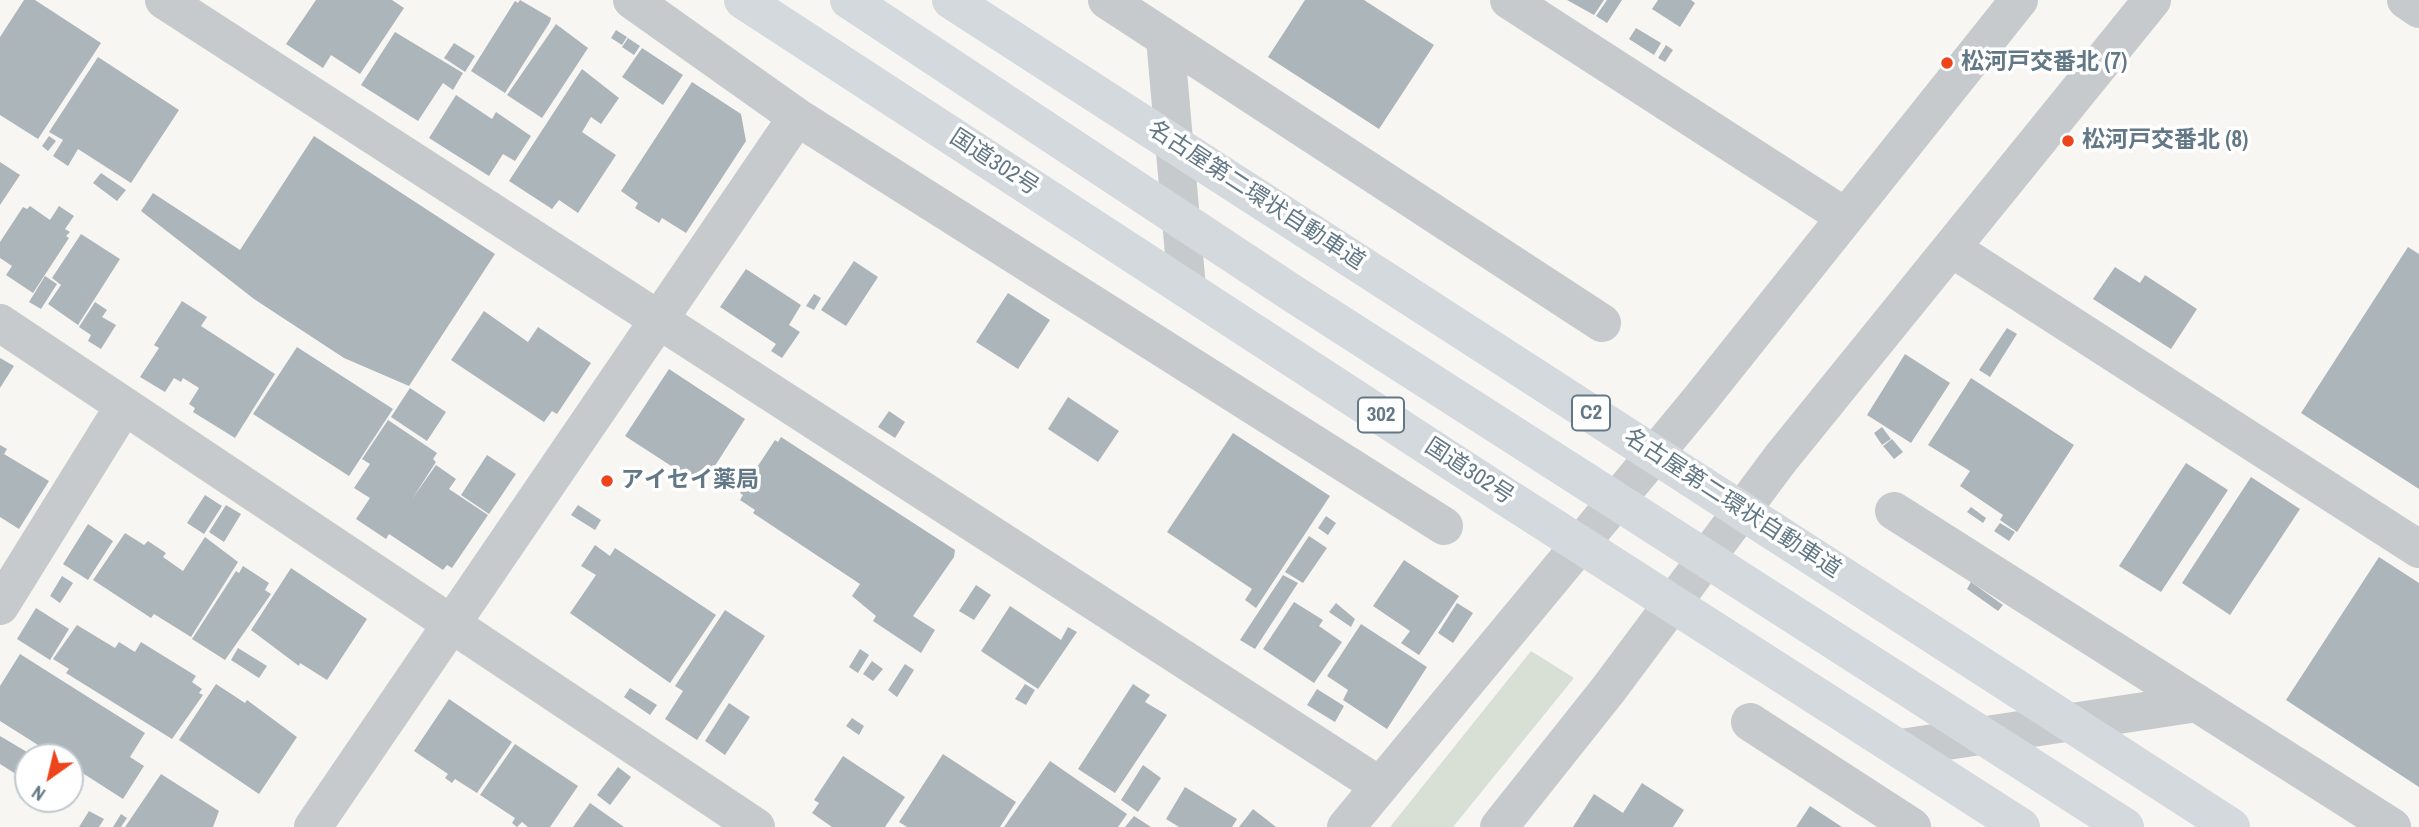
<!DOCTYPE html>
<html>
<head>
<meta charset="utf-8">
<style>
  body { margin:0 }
  #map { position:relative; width:2419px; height:827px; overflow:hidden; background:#f7f6f3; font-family:"Archivo Narrow",sans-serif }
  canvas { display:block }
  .north { position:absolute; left:14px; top:743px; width:70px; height:70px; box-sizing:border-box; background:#fff; border:2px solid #c1c9cf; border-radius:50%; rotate:214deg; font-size:19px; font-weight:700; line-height:28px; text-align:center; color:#637886 }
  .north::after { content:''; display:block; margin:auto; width:24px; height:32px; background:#ee441b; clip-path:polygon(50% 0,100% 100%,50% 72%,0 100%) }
</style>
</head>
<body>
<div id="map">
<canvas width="2419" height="827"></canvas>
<div class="north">N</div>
</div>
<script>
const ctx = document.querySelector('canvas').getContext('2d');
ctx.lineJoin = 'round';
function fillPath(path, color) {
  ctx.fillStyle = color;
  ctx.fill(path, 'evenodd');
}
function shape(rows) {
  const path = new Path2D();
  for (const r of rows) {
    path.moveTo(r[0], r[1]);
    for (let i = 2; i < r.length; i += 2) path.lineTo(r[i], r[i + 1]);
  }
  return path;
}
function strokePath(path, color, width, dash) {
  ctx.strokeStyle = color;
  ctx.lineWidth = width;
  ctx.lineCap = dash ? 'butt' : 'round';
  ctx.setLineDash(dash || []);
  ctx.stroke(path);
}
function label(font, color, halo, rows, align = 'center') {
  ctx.font = font + ' "Archivo Narrow","Noto Sans JP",sans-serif';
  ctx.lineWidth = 7;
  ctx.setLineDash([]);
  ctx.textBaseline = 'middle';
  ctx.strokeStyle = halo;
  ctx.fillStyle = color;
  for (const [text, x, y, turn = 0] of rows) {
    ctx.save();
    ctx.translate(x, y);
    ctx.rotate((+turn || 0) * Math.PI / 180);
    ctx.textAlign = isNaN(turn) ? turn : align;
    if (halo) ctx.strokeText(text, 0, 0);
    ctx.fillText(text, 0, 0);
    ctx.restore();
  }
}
fillPath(shape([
  [1531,651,1574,678,1453,827,1390,827]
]), '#d8dfd4');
fillPath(shape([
  [24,0,35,0,101,43,38,139,0,115,0,37],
  [316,0,392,0,404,8,360,74,331,55,323,68,286,44],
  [520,0,551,18,550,22,505,93,471,71,515,1,518,3],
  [1305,0,1364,0,1434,45,1379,129,1268,57],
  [1567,0,1604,0,1594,15],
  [1607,0,1622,0,1607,23,1596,16],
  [1658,0,1691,0,1695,3,1680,27,1652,9],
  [556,24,588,48,542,118,507,95],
  [1636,28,1661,43,1654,55,1629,39],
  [616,30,627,37,622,45,611,38],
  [395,32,463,73,453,90,443,83,418,121,361,85],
  [628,38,640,46,634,55,622,47],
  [454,43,475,56,465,72,444,58],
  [1666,45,1673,50,1665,62,1658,58],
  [642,48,683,75,663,105,622,77],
  [98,57,179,110,131,183,78,149,68,166,53,156,63,140,49,132],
  [582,69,619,98,601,124,591,117,582,132,616,155,578,213,559,200,552,209,509,181],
  [692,82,741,114,746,141,686,233,662,218,659,223,635,208,638,203,621,191],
  [456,95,492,119,496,112,531,136,515,161,503,154,489,176,429,138],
  [49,136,56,141,48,151,42,146],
  [314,136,495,254,409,386,344,358,254,299,141,211,153,193,240,250],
  [0,162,20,175,0,205],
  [101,173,126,190,117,201,93,183],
  [30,206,50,220,59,206,74,216,65,229,70,232,66,236,69,238,33,293,6,275,12,266,0,258,0,242,23,207,27,209],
  [81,234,120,259,78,325,48,304,61,285,52,278],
  [2408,247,2419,254,2419,489,2301,413],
  [854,261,878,277,846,326,821,310],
  [2115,267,2140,283,2145,275,2197,309,2171,349,2093,299],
  [746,269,801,305,789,325,800,332,782,358,771,351,776,344,720,307],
  [45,276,57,284,41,309,29,302],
  [1008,293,1050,320,1018,369,976,342],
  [814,294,821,298,814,310,806,306],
  [182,301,207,317,201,326,275,374,235,438,193,412,195,408,189,404,199,388,183,378,181,382,174,378,165,392,140,377,159,348,154,345],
  [95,302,107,310,102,317,116,325,101,349,88,341,91,335,79,327],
  [484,311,528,342,538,327,591,363,557,414,552,411,544,422,451,360],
  [2007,328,2017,334,1990,377,1979,370],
  [297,347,393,409,349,476,253,414],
  [1905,354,1950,383,1911,443,1867,415],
  [0,358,14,366,0,388],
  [669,369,745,419,702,486,625,436],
  [1971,378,2074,445,2017,532,2000,520,2003,515,1960,486,1970,471,1928,445],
  [410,388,446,412,427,441,391,417],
  [1068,397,1119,431,1098,462,1048,429],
  [889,411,905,422,895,438,878,427],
  [388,420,437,453,433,459,436,462,412,499,436,465,456,479,449,489,488,515,452,568,447,565,443,570,389,534,386,539,356,519,370,498,354,488,370,464,362,459],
  [1882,427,1891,439,1882,445,1874,433],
  [1233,433,1330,496,1256,608,1245,600,1252,589,1167,532],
  [781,437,955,550,954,557,913,616,935,630,921,653,873,621,876,616,852,596,860,584,753,513,755,510,740,500,743,495,740,493,775,440,778,442],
  [1892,439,1903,452,1894,459,1883,446],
  [0,445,7,449,4,454,49,481,19,529,0,517],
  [487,455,516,474,489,514,461,495],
  [2186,463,2228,490,2161,592,2119,566],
  [2251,477,2300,509,2230,615,2182,583],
  [205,495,222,506,204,534,187,523],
  [226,505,241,514,224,542,209,532],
  [578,505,601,520,595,530,571,515],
  [1971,507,1986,518,1983,523,1967,512],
  [1326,516,1336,523,1328,535,1318,528],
  [2000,523,2015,532,2009,541,1994,531],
  [88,524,113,541,88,580,63,564],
  [125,533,144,545,148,541,166,553,163,557,183,571,205,537,238,562,191,637,154,614,151,618,93,580],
  [1309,536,1327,548,1303,583,1285,572],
  [595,545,610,556,615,548,716,615,670,683,570,613,596,575,581,566],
  [2379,557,2419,583,2419,787,2286,700],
  [1404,560,1459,596,1419,655,1401,643,1410,631,1373,606],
  [243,566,269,583,265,590,271,594,225,660,192,639,236,571,239,573],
  [291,568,367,619,327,680,300,663,299,666,251,630],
  [1283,575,1298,583,1255,649,1240,640],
  [62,576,73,583,60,603,50,596],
  [1971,582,2003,605,1998,611,1967,589],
  [976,585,991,595,974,620,959,611],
  [1294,602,1323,620,1319,626,1342,642,1314,683,1263,649],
  [1336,603,1355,619,1351,627,1329,612],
  [1457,603,1473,613,1453,643,1438,633],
  [1010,606,1061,640,1068,627,1077,632,1038,689,981,651],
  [36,608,69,629,50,660,17,639],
  [725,610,765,636,697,740,665,719,683,691,675,686],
  [1361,624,1427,667,1387,729,1343,700,1348,690,1327,676],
  [77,625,115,648,119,642,135,652,141,642,196,676,192,682,202,689,199,693,203,695,172,739,66,673,69,669,53,659],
  [238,648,267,666,259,678,231,660],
  [860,649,869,655,858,673,849,667],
  [20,654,145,733,130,757,144,766,123,799,70,765,70,757,57,757,0,721,0,686],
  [872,661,883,669,873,681,863,674],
  [905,664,914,670,897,697,888,690],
  [216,684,245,703,247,700,297,737,259,794,179,740],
  [1025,684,1035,690,1026,705,1015,699],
  [1133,684,1150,695,1145,702,1167,715,1115,793,1078,769],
  [630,688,657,705,650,715,624,697],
  [1317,689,1344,706,1335,722,1307,705],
  [449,699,512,742,477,793,455,779,452,783,445,778,448,774,414,751],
  [729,703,750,717,725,755,705,741],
  [852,718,864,726,859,735,846,726],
  [0,736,32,755,19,776,0,764],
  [515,744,578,786,550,827,528,827,522,822,517,827,512,823,515,818,480,795],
  [943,754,1016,802,1000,827,907,827,899,822],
  [843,756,905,797,885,827,832,827,812,813,819,803,814,800],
  [1050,761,1127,814,1118,827,1004,827],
  [1143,765,1161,778,1138,812,1121,800],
  [618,767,631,777,610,805,597,795],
  [161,774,219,811,213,827,125,827],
  [1642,783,1684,810,1673,827,1573,827,1594,794,1623,813],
  [1185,787,1237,819,1232,827,1179,827,1166,819],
  [590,803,624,827,573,827],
  [1810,806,1842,827,1796,827],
  [1253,809,1276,827,1239,827],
  [89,811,104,819,99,827,79,827],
  [121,814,127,818,121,827,113,827],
  [1134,816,1151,827,1125,827]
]), '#acb5ba');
strokePath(shape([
  [164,0,1380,786],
  [632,0,797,117,1444,526],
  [1107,0,1602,323],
  [1509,0,1844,216],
  [2406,0,2419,9],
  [1165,38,1187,288],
  [1951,248,2419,549],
  [0,323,756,827],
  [1894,511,2392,827],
  [0,606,124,406],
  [1750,722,1912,827],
  [1901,748,2197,703],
  [313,827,797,117],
  [1346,827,1698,402,2019,0],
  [1499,827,1608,690,1781,458,2152,0]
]), '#c6cacd', 38);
strokePath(shape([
  [743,0,1506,497,2021,827]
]), '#d4d9dd', 38);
strokePath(shape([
  [849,0,1295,295,2125,827],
  [951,0,2231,827]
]), '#d4d9dd', 38);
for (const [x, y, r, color] of [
  [1947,63,7,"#ee441b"],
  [2068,141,7,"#ee441b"],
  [607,481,7,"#ee441b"]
]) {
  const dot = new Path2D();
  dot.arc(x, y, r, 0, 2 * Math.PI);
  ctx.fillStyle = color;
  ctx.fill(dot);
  strokePath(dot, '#fff', 2.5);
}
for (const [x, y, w] of [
  [1591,413,38],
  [1381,415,46]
]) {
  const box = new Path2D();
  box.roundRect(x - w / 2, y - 17.5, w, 35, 5);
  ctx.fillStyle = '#fff';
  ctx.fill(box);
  strokePath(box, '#637886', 2);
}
label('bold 21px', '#637886', null, [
  ["C2",1591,413],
  ["302",1381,415]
]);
label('bold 23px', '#637886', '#fff', [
  ["松河戸交番北 (7)",1961,63],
  ["松河戸交番北 (8)",2082,141],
  ["アイセイ薬局",621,481]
], 'left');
label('23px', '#637886', '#fff', [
  ["国道302号",994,163,33],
  ["名古屋第二環状自動車道",1256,196,33],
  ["国道302号",1469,472,33],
  ["名古屋第二環状自動車道",1732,504,33]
]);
</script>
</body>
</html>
